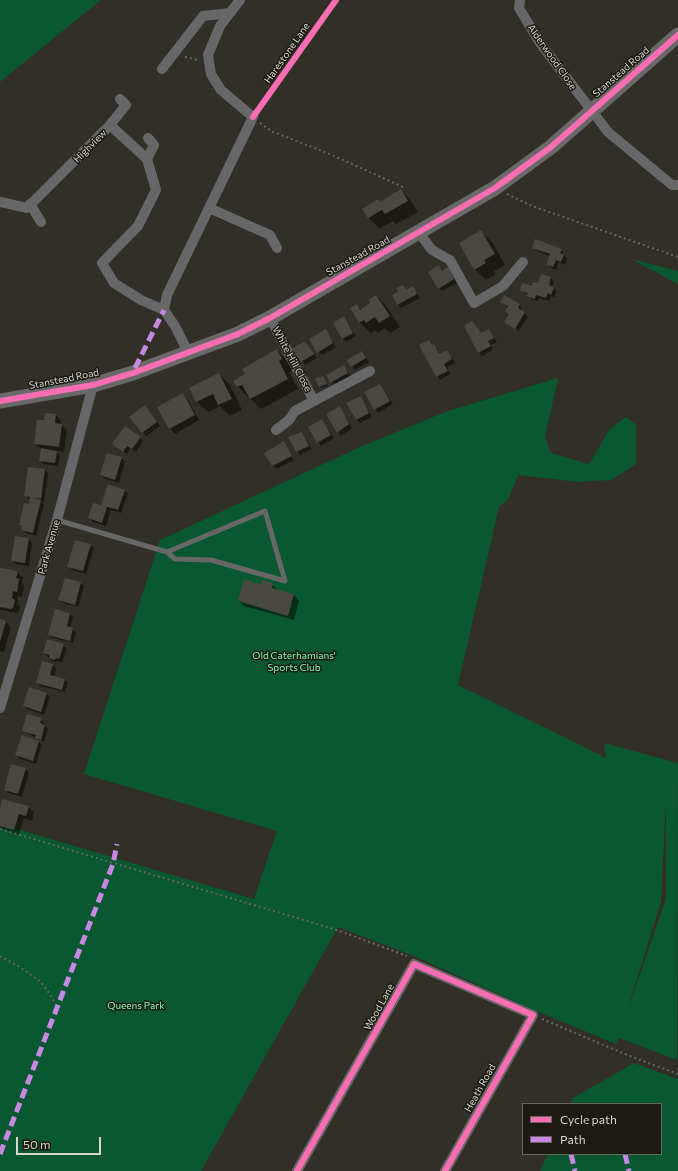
<!DOCTYPE html>
<html>
<head>
<meta charset="utf-8">
<style>
  body { margin:0 }
  #map { position:relative; width:678px; height:1171px; overflow:hidden; background:#312f27; font-family:Commissioner,sans-serif }
  canvas { display:block }
  .legend { position:absolute; left:522px; top:1103px; width:140px; height:52px; box-sizing:border-box; background:#1b1a13; border:1px solid #67655d; margin:0; padding:5px 7px; list-style:none; font-size:12px; color:#d8d6cd }
  .legend li { display:flex; align-items:center; gap:8px; height:20px }
  .legend b { width:20px; border:1px solid #67655d }
  .scale { position:absolute; left:16px; top:1137px; width:85px; height:18px; box-sizing:border-box; border:2px solid #d8d6cd; border-top:0; padding-left:5px; font-size:12px; line-height:14px; white-space:nowrap; color:#d8d6cd; -webkit-text-stroke:3px #1b1a13; paint-order:stroke }
</style>
</head>
<body>
<div id="map">
<canvas width="678" height="1171"></canvas>
<ul class="legend">
<li><b style="height:5px;background:#f96db3"></b>Cycle path</li>
<li><b style="height:5px;background:#c787e3"></b>Path</li>
</ul>
<div class="scale">50 m</div>
</div>
<script>
const ctx = document.querySelector('canvas').getContext('2d');
ctx.lineJoin = 'round';
function fillPath(path, color) {
  ctx.fillStyle = color;
  ctx.fill(path, 'evenodd');
}
function shape(rows) {
  const path = new Path2D();
  for (const r of rows) {
    path.moveTo(r[0], r[1]);
    for (let i = 2; i < r.length; i += 2) path.lineTo(r[i], r[i + 1]);
  }
  return path;
}
function strokePath(path, color, width, dash) {
  ctx.strokeStyle = color;
  ctx.lineWidth = width;
  ctx.lineCap = dash ? 'butt' : 'round';
  ctx.setLineDash(dash || []);
  ctx.stroke(path);
}
function label(font, color, halo, rows, align = 'center') {
  ctx.font = font + ' Commissioner,sans-serif';
  ctx.lineWidth = 3;
  ctx.setLineDash([]);
  ctx.textBaseline = 'middle';
  ctx.strokeStyle = halo;
  ctx.fillStyle = color;
  for (const [text, x, y, turn = 0] of rows) {
    ctx.save();
    ctx.translate(x, y);
    ctx.rotate((+turn || 0) * Math.PI / 180);
    ctx.textAlign = isNaN(turn) ? turn : align;
    if (halo) ctx.strokeText(text, 0, 0);
    ctx.fillText(text, 0, 0);
    ctx.restore();
  }
}
fillPath(shape([
  [0,0,101,0,0,82],
  [631,259,678,271,678,284],
  [558,378,545,437,551,453,589,464,610,429,626,417,636,425,636,464,611,480,578,482,518,475,508,499,499,507,458,685,606,758,604,743,678,763,677,1060,619,1038,616,1044,541,1013,414,956,338,927,201,1171,0,1171,0,824,254,899,277,831,84,774,160,540,362,446,448,411],
  [666,801,666,899,625,1017,661,902],
  [634,1063,678,1079,678,1171,540,1171,548,1154,661,1154,661,1104,570,1104,573,1098]
]), '#0a5831');
fillPath(shape([
  [401,190,411,201,418,212,396,224,393,221,379,228,369,218,363,209,380,203],
  [481,232,492,242,505,265,494,271,496,274,486,280,475,269],
  [533,248,561,250,567,259,565,265,559,262,556,270,551,268,547,265,550,256,537,251],
  [439,266,443,271,447,269,457,283,442,291,439,288],
  [551,278,554,281,552,288,556,291,555,297,551,296,549,301,539,298,538,301,531,299,528,294,521,290,533,287],
  [403,286,407,290,413,287,420,298,401,308,393,296,400,292],
  [376,296,387,307,400,327,390,333,385,328,378,333,375,330,371,333,360,323,351,309,357,305,362,310,372,304],
  [501,302,519,305,522,308,521,311,528,316,519,331,506,322,510,315,508,307],
  [344,317,356,336,346,342,342,338],
  [325,330,336,347,322,355,318,352],
  [489,330,497,342,491,345,493,350,482,356,479,352,481,334],
  [429,341,440,355,447,351,455,363,447,367,450,374,440,380,437,376],
  [305,343,317,358,305,365,294,349],
  [277,350,287,361,292,370,289,372,298,389,261,409,238,387,235,381,247,375],
  [362,353,369,362,355,370,352,366],
  [344,366,351,377,335,386,328,375],
  [219,374,230,385,242,410,230,416,220,406,208,412,197,402,190,388],
  [323,377,328,386,321,388,316,380],
  [380,385,393,404,378,413,375,409],
  [183,394,188,400,199,420,175,434,170,428],
  [361,398,372,417,360,423,356,420],
  [340,408,352,428,341,436,338,432],
  [148,410,160,426,146,436,131,417],
  [56,415,61,421,61,425,67,430,64,452,55,451,60,455,58,466,43,464,40,460,42,449,35,444,45,422],
  [322,420,334,438,321,446,318,442],
  [302,433,312,449,300,455,290,438],
  [140,438,143,441,136,452,131,448,127,454,117,447],
  [283,443,294,460,276,469,273,465],
  [122,458,125,462,119,483,104,478,101,475],
  [45,470,48,474,44,502,42,502,44,504,36,536,26,533,20,525,31,500,25,496],
  [109,485,124,490,128,494,121,513,111,510,106,526,93,522,89,518,101,507],
  [16,537,29,539,32,543,29,566,15,564,12,560],
  [90,545,94,548,86,574,72,570,69,566],
  [0,569,17,572,23,578,22,583,24,586,22,597,18,596,17,604,20,606,18,613,0,610],
  [80,583,84,586,78,607,63,603,59,600],
  [272,584,278,590,294,595,299,601,294,620,244,606,239,601,262,586],
  [69,613,73,617,70,628,76,632,73,643,53,638,49,635],
  [0,620,6,622,11,627,4,652,0,651],
  [63,645,67,648,62,662,53,661,44,653],
  [42,662,53,665,56,668,54,677,64,680,68,683,65,692,40,686,37,682],
  [46,694,50,697,44,715,27,709,24,706],
  [41,719,48,729,44,742,23,731],
  [39,742,42,745,36,764,20,759,17,755],
  [25,769,29,773,22,797,8,793,5,789],
  [28,807,34,812,32,821,24,818,19,835,0,828,0,810]
]), '#0007');
fillPath(shape([
  [401,189,408,201,385,214,382,210,368,218,362,209,378,199,380,202],
  [481,230,495,254,484,260,486,263,474,270,459,243],
  [535,239,562,249,560,253,564,255,561,262,556,260,553,267,546,265,550,254,532,248],
  [439,265,442,271,448,267,454,279,438,289,428,272],
  [541,274,551,277,549,285,554,287,551,295,548,293,546,298,536,295,535,299,526,296,528,293,520,290,522,283,532,286,533,282,538,283],
  [403,285,406,290,413,286,417,294,397,305,392,295,398,292,396,288],
  [376,295,390,316,379,323,375,317,366,323,364,320,359,323,350,308,357,304,360,310,370,303,368,300],
  [504,295,520,304,518,308,525,312,515,329,504,322,509,314,505,311,508,306,500,302],
  [344,316,353,333,342,339,333,323],
  [472,321,481,333,489,329,494,338,488,341,491,346,478,353,464,326],
  [326,329,333,343,317,353,309,339],
  [429,340,432,345,434,344,439,354,447,350,452,359,444,364,448,371,436,377,419,345],
  [305,341,314,354,301,362,292,349],
  [277,349,282,359,279,361,288,379,250,399,242,385,237,387,233,381,245,374,242,369],
  [362,351,366,358,351,367,347,360],
  [344,365,348,373,330,383,326,375],
  [219,373,232,399,218,405,213,394,196,402,189,388],
  [323,376,327,384,319,387,315,379],
  [380,384,390,401,374,410,364,392],
  [183,393,195,415,169,429,157,407],
  [361,396,369,413,356,420,346,403],
  [145,405,157,422,142,433,129,417],
  [340,406,349,424,337,433,326,414],
  [45,413,56,414,55,423,62,424,59,447,34,444,37,420,44,420],
  [322,419,331,435,317,443,308,427],
  [125,426,141,437,132,449,127,446,123,452,112,444],
  [302,432,309,446,296,452,288,437],
  [284,441,292,456,272,466,264,453],
  [41,448,57,451,55,463,39,461],
  [107,453,122,457,115,480,100,475],
  [28,467,45,469,41,499,32,497,41,500,33,533,21,530,22,526,19,525,24,503,29,504,30,497,24,496],
  [108,484,125,490,118,510,101,505],
  [93,503,107,507,102,523,88,518],
  [15,536,29,538,25,563,11,561],
  [75,540,91,544,83,571,67,567],
  [0,568,18,571,16,578,19,579,17,592,13,591,12,598,15,600,13,608,11,609,0,607],
  [65,578,81,582,75,605,58,600],
  [244,579,261,585,262,580,273,583,272,588,294,594,288,616,238,601],
  [55,609,70,613,67,626,73,628,70,641,48,635],
  [0,619,6,621,0,642],
  [47,639,64,644,59,659,56,658,55,660,49,658,50,655,43,653],
  [42,661,53,664,50,675,65,679,62,690,36,683],
  [29,687,47,693,41,712,23,706],
  [27,714,42,718,40,723,45,725,41,740,35,738,36,735,22,731],
  [22,735,39,741,33,761,15,755],
  [11,764,26,768,18,794,4,790],
  [2,799,29,806,26,816,19,814,14,830,0,826,0,807]
]), '#4a4841');
strokePath(shape([
  [185,57,198,60],
  [260,123,271,131,332,155,405,188],
  [507,194,532,206,678,257],
  [0,829,337,930,407,956],
  [0,956,18,966,40,981,52,997,57,1008],
  [542,1019,632,1057,678,1074]
]), '#676663', 2, [2, 3]);
strokePath(shape([
  [253,117,336,0],
  [57,520,167,552,175,559,211,560,285,581,265,511,167,552]
]), '#676768', 5);
strokePath(shape([
  [520,0,519,8,540,43,608,132,672,185,678,185],
  [162,69,203,16,230,13],
  [110,125,126,105,120,99],
  [147,159,154,145,148,138],
  [0,202,27,208,110,125,147,159,156,190,138,226,102,263,114,283,141,300,164,310],
  [30,204,41,222],
  [209,208,270,235,277,248],
  [419,233,432,250,450,260,474,303,503,286,523,262],
  [164,310,167,295,253,117,221,90,211,74,208,55,220,26,240,0],
  [164,310,175,326,188,352],
  [270,318,314,401],
  [276,430,289,420,295,411,370,371],
  [0,708,57,520,93,385],
  [297,1171,414,964,533,1015,445,1171]
]), '#676768', 10);
strokePath(shape([
  [0,401,93,385,133,373,238,334,270,318,495,188,551,147,678,35]
]), '#686968', 15);
strokePath(shape([
  [135,368,164,310],
  [0,1154,113,864,117,844],
  [571,1154,575,1171],
  [625,1154,629,1171]
]), '#c787e3', 5, [10, 5]);
strokePath(shape([
  [253,117,336,0],
  [0,401,93,385,133,373,238,334,270,318,495,188,551,147,678,35],
  [297,1171,414,964,533,1015,445,1171]
]), '#f96db3', 6);
label('10px', '#d8d6cd', '#1b1a13', [
  ["Harestone Lane",287,53,-55],
  ["Alderwood Close",552,57,55],
  ["Stanstead Road",621,72,-41],
  ["Highview",90,146,-45],
  ["Stanstead Road",358,256,-29],
  ["White Hill Close",292,359,62],
  ["Stanstead Road",64,379,-11],
  ["Park Avenue",49,547,-74],
  ["Wood Lane",379,1007,-61],
  ["Heath Road",480,1088,-61]
]);
label('10px', '#83ffb2', '#1b1a13', [
  ["Old Caterhamians'",294,656],
  ["Sports Club",294,668],
  ["Queens Park",136,1006]
]);
</script>
</body>
</html>
